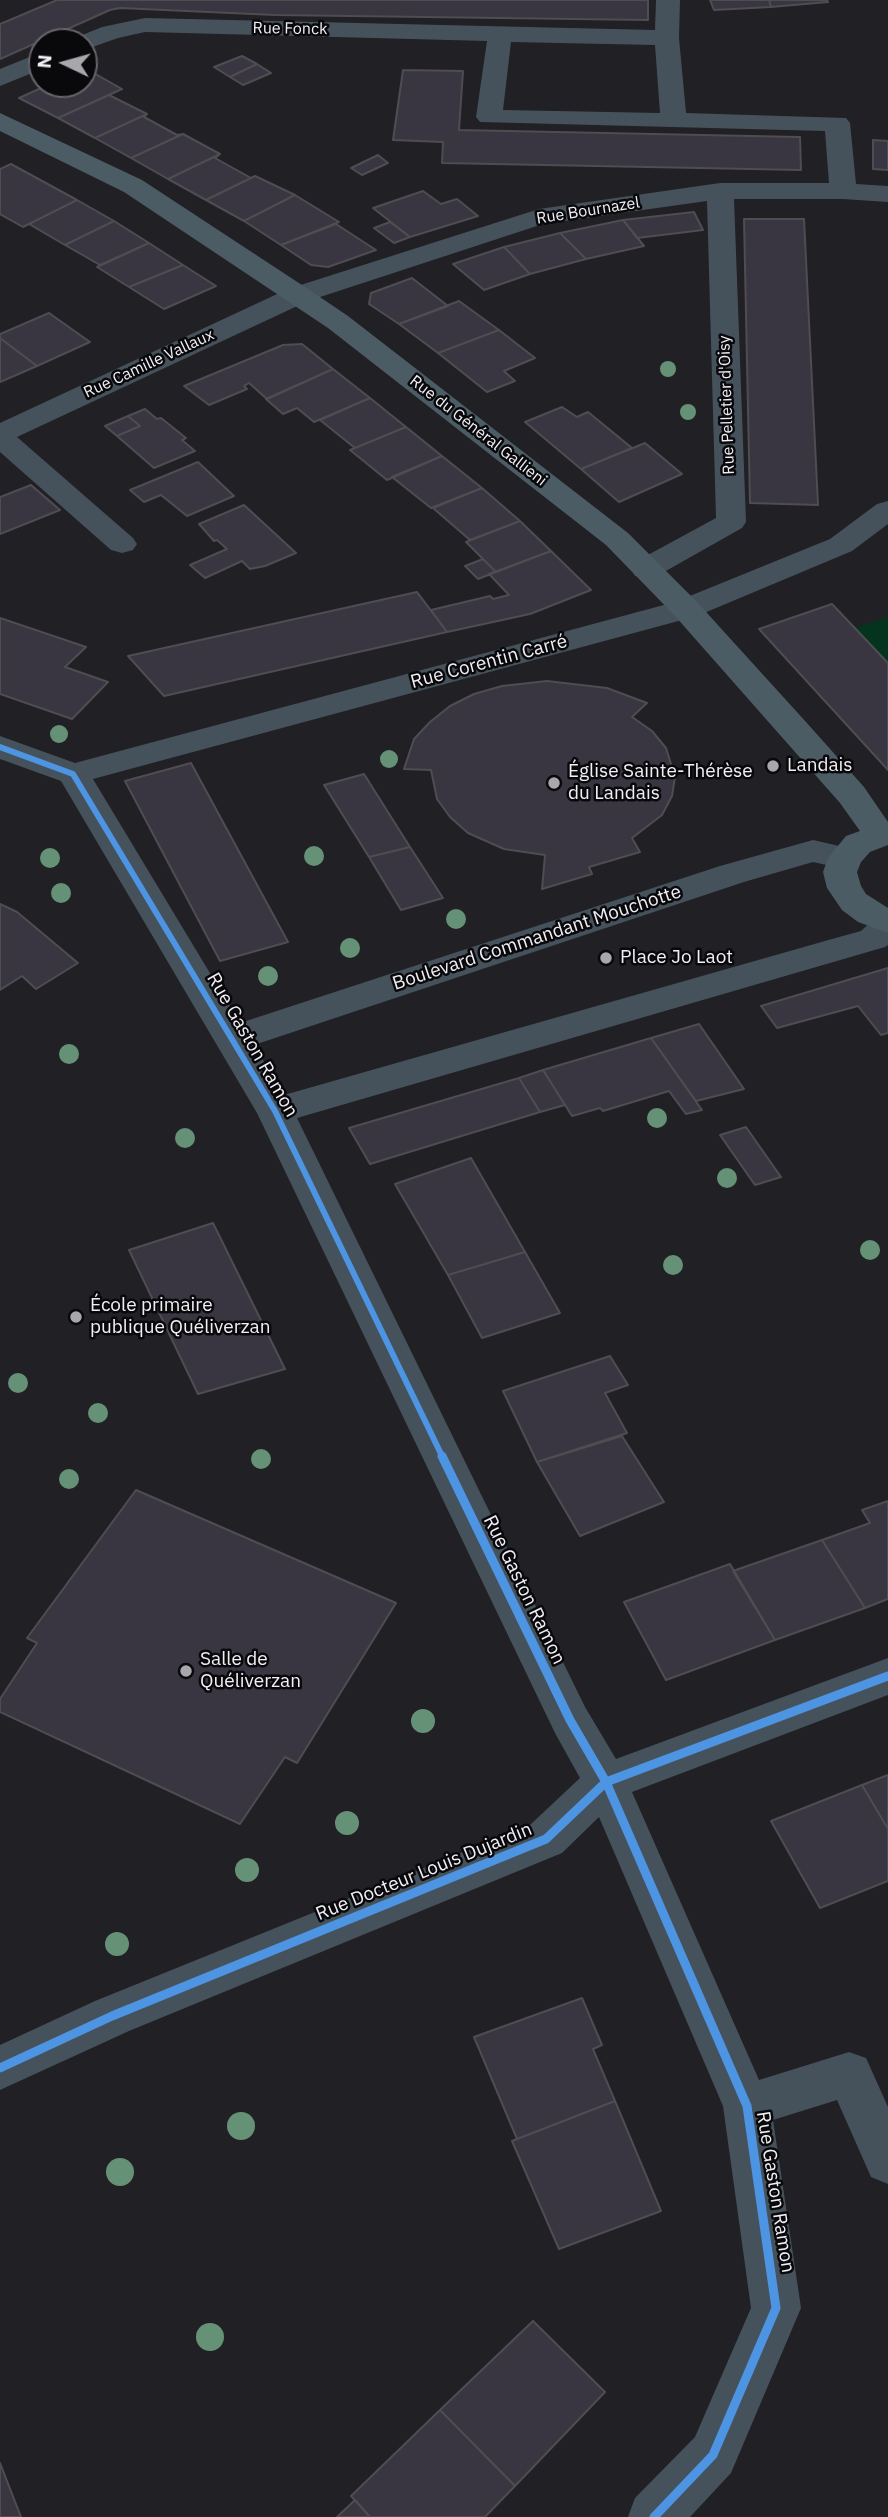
<!DOCTYPE html>
<html>
<head>
<meta charset="utf-8">
<style>
  body { margin:0 }
  #map { position:relative; width:888px; height:2517px; overflow:hidden; background:#212024; font-family:"IBM Plex Sans",sans-serif }
  canvas { display:block }
  .north { position:absolute; left:28px; top:28px; width:70px; height:70px; box-sizing:border-box; background:#09090c; border:2px solid #666569; border-radius:50%; rotate:275deg; font-size:19px; font-weight:700; line-height:28px; text-align:center; color:#f1eff5 }
  .north::after { content:''; display:block; margin:auto; width:24px; height:32px; background:#a8a7ac; clip-path:polygon(50% 0,100% 100%,50% 72%,0 100%) }
</style>
</head>
<body>
<div id="map">
<canvas width="888" height="2517"></canvas>
<div class="north">N</div>
</div>
<script>
const ctx = document.querySelector('canvas').getContext('2d');
ctx.lineJoin = 'round';
function fillPath(path, color) {
  ctx.fillStyle = color;
  ctx.fill(path, 'evenodd');
}
function shape(rows) {
  const path = new Path2D();
  for (const r of rows) {
    path.moveTo(r[0], r[1]);
    for (let i = 2; i < r.length; i += 2) path.lineTo(r[i], r[i + 1]);
  }
  return path;
}
function strokePath(path, color, width, dash) {
  ctx.strokeStyle = color;
  ctx.lineWidth = width;
  ctx.lineCap = dash ? 'butt' : 'round';
  ctx.setLineDash(dash || []);
  ctx.stroke(path);
}
function label(font, color, halo, rows, align = 'center') {
  ctx.font = font + ' "IBM Plex Sans",sans-serif';
  ctx.lineWidth = 5;
  ctx.setLineDash([]);
  ctx.textBaseline = 'middle';
  ctx.strokeStyle = halo;
  ctx.fillStyle = color;
  for (const [text, x, y, turn = 0] of rows) {
    ctx.save();
    ctx.translate(x, y);
    ctx.rotate((+turn || 0) * Math.PI / 180);
    ctx.textAlign = isNaN(turn) ? turn : align;
    if (halo) ctx.strokeText(text, 0, 0);
    ctx.fillText(text, 0, 0);
    ctx.restore();
  }
}
fillPath(shape([
  [888,617,888,662,887,662,854,628]
]), '#04341d');
const building = shape([
  [57,0,648,0,648,20,275,15,120,8,110,10,0,59,0,24,57,0],
  [710,0,769,0,771,7,714,10,710,0],
  [769,0,827,0,828,2,771,7,769,0],
  [242,56,257,64,230,77,214,67,242,56],
  [257,64,271,73,243,85,230,77,257,64],
  [85,68,122,89,58,118,19,98,50,84,84,84,85,68],
  [403,70,463,71,459,130,800,137,801,170,442,163,443,142,393,140,403,70],
  [109,95,147,114,95,138,58,118,109,95],
  [147,114,144,117,177,135,183,134,131,158,95,138,147,114],
  [183,134,220,154,168,179,131,158,183,134],
  [873,140,888,141,888,170,873,169,873,140],
  [220,154,215,158,251,178,206,200,168,179,220,154],
  [378,155,388,163,362,175,351,168,378,155],
  [11,164,77,200,23,227,0,214,0,169,11,164],
  [255,176,295,195,244,221,206,200,255,176],
  [423,191,441,204,457,199,478,216,410,237,373,208,423,191],
  [295,195,339,222,281,245,244,221,295,195],
  [77,200,114,221,65,245,29,224,77,200],
  [694,212,703,230,637,238,623,220,694,212],
  [744,219,804,219,818,505,750,503,744,219],
  [623,220,644,246,586,259,560,233,623,220],
  [114,221,149,243,100,265,65,245,114,221],
  [390,222,410,237,394,243,374,228,390,222],
  [336,224,376,250,328,267,311,265,281,245,336,224],
  [560,233,586,259,530,274,504,247,560,233],
  [149,243,183,265,129,287,97,267,149,243],
  [504,247,530,274,484,290,453,264,504,247],
  [183,265,216,286,164,309,129,287,183,265],
  [412,278,448,306,399,324,369,304,371,293,412,278],
  [459,301,499,330,438,353,399,324,459,301],
  [49,313,90,342,37,366,0,338,0,334,49,313],
  [499,330,535,358,504,371,515,381,487,392,438,353,499,330],
  [0,338,37,366,0,382,0,338],
  [302,344,333,369,267,399,249,383,244,386,247,389,209,405,184,386,283,345,302,344],
  [333,369,370,398,314,422,297,408,283,414,266,399,333,369],
  [370,398,406,427,355,448,320,420,370,398],
  [562,407,577,417,588,412,632,448,581,469,525,422,562,407],
  [145,409,157,419,161,418,186,438,182,440,195,451,154,468,117,436,140,426,128,416,145,409],
  [128,416,140,426,117,436,105,426,128,416],
  [406,427,442,456,387,480,350,450,406,427],
  [645,443,682,474,619,502,581,469,645,443],
  [442,456,482,488,431,508,392,477,442,456],
  [198,462,234,496,187,516,161,495,144,502,130,490,198,462],
  [31,485,60,510,0,534,0,497,31,485],
  [482,488,520,521,470,540,433,508,482,488],
  [244,505,296,553,265,566,250,569,242,561,205,578,190,565,227,549,217,540,214,541,199,524,244,505],
  [520,521,551,551,496,572,466,542,520,521],
  [551,551,591,590,530,614,447,632,431,610,490,596,493,599,509,595,489,574,551,551],
  [483,559,496,572,478,579,465,566,483,559],
  [417,592,447,632,164,696,128,656,417,592],
  [832,604,888,663,888,770,759,629,832,604],
  [0,618,86,647,65,667,108,682,72,719,0,694,0,618],
  [547,681,607,688,647,703,632,717,652,731,666,748,675,777,672,796,662,815,632,838,640,852,589,867,592,874,542,889,545,855,504,849,468,833,450,817,437,799,431,770,404,769,414,739,430,722,450,706,474,694,502,686,547,681],
  [191,763,288,942,220,961,125,781,191,763],
  [364,774,410,847,369,857,324,785,364,774],
  [410,847,443,898,401,910,369,857,410,847],
  [0,904,17,912,78,963,36,989,22,976,0,990,0,904],
  [888,968,888,1033,881,1035,858,1006,777,1028,761,1006,888,968],
  [699,1024,744,1089,696,1101,651,1038,699,1024],
  [651,1038,702,1110,686,1114,669,1091,603,1111,600,1108,572,1116,543,1070,651,1038],
  [543,1070,565,1105,540,1112,519,1078,543,1070],
  [519,1078,540,1112,370,1164,349,1128,519,1078],
  [746,1127,781,1177,755,1185,720,1135,746,1127],
  [471,1158,525,1252,448,1275,395,1184,471,1158],
  [213,1223,285,1369,198,1394,129,1250,213,1223],
  [525,1252,560,1313,482,1338,448,1275,525,1252],
  [610,1356,628,1385,605,1393,627,1433,537,1462,503,1391,610,1356],
  [622,1436,664,1502,580,1536,537,1462,622,1436],
  [136,1490,396,1603,297,1763,285,1757,240,1824,0,1712,0,1699,37,1643,27,1638,136,1490],
  [888,1501,888,1599,865,1608,822,1540,870,1523,862,1510,888,1501],
  [822,1540,865,1608,775,1640,733,1571,822,1540],
  [730,1564,775,1640,666,1680,624,1602,730,1564],
  [888,1775,888,1829,862,1785,888,1775],
  [862,1785,888,1829,888,1881,820,1908,771,1821,862,1785],
  [582,1998,602,2045,593,2049,615,2101,517,2139,474,2037,582,1998],
  [615,2101,661,2211,559,2249,512,2141,615,2101],
  [533,2321,605,2392,515,2486,440,2410,533,2321],
  [440,2410,515,2486,485,2517,370,2517,351,2496,440,2410],
  [0,2463,21,2517,0,2517,0,2463],
  [355,2500,370,2517,337,2517,355,2500]
]);
fillPath(building, '#393641');
strokePath(building, '#4e4d51', 2);
fillPath(shape([
  [656,0,680,0,679,38,686,113,846,118,850,123,856,184,888,186,888,202,843,199,734,199,746,522,742,528,657,576,646,578,635,576,631,569,635,562,716,518,707,201,543,224,308,301,17,437,133,538,137,544,133,550,122,553,111,550,0,452,0,423,288,289,539,209,720,183,829,183,825,131,480,122,476,117,487,41,145,32,118,38,84,50,84,42,72,42,75,38,102,27,145,18,655,30,656,0],
  [511,42,655,45,660,113,503,110,511,42],
  [42,52,42,69,0,86,0,69,42,52],
  [888,501,888,524,852,551,697,616,93,779,240,1023,720,866,813,840,857,850,862,858,857,866,845,869,813,862,744,882,254,1045,284,1095,832,939,861,931,876,917,888,913,888,945,885,947,297,1118,585,1707,616,1759,888,1658,888,1695,632,1792,759,2080,849,2052,866,2058,888,2107,888,2184,871,2177,837,2100,773,2120,801,2308,731,2473,690,2517,628,2517,635,2498,695,2437,751,2308,723,2106,599,1817,562,1853,129,2031,0,2090,0,2045,95,2001,530,1825,580,1778,555,1733,257,1113,61,781,0,759,0,736,75,763,675,602,830,539,877,504,888,501]
]), '#46525b');
fillPath(shape([
  [0,113,142,180,308,289,348,316,628,533,697,602,806,722,864,787,888,822,888,845,870,852,861,862,857,872,861,886,866,894,888,908,888,933,858,922,842,910,827,888,823,872,828,858,846,836,860,831,840,803,675,616,606,545,328,328,124,192,0,131,0,113]
]), '#4b5c65');
strokePath(shape([
  [0,747,73,774,275,1111,443,1458]
]), '#4d94e3', 6);
strokePath(shape([
  [442,1456,570,1720,606,1782,747,2106,776,2308,713,2455,654,2517],
  [0,2068,112,2016,546,1839,606,1782,888,1676]
]), '#4d94e3', 9);
ctx.fillStyle = '#659277';
for (const [x, y, r] of [
  [668,369,8],
  [688,412,8],
  [59,734,9],
  [389,759,9],
  [314,856,10],
  [50,858,10],
  [61,893,10],
  [456,919,10],
  [350,948,10],
  [268,976,10],
  [69,1054,10],
  [657,1118,10],
  [185,1138,10],
  [727,1178,10],
  [870,1250,10],
  [673,1265,10],
  [18,1383,10],
  [98,1413,10],
  [261,1459,10],
  [69,1479,10],
  [423,1721,12],
  [347,1823,12],
  [247,1870,12],
  [117,1944,12],
  [241,2126,14],
  [120,2172,14],
  [210,2337,14]
]) {
  ctx.beginPath();
  ctx.arc(x, y, r, 0, 2 * Math.PI);
  ctx.fill();
}
for (const [x, y, r, color] of [
  [773,766,7,"#a8a7ac"],
  [554,783,7,"#a8a7ac"],
  [606,958,7,"#a8a7ac"],
  [76,1317,7,"#a8a7ac"],
  [186,1671,7,"#a8a7ac"]
]) {
  const dot = new Path2D();
  dot.arc(x, y, r, 0, 2 * Math.PI);
  ctx.fillStyle = color;
  ctx.fill(dot);
  strokePath(dot, '#09090c', 2.5);
}
label('16px', '#f1eff5', '#09090c', [
  ["Rue Fonck",290,29,1],
  ["Rue Bournazel",588,211,-9],
  ["Rue Camille Vallaux",149,364,-25],
  ["Rue Pelletier d'Oisy",727,405,-92],
  ["Rue du Général Gallieni",478,431,38]
]);
label('19px', '#f1eff5', '#09090c', [
  ["Rue Corentin Carré",489,662,-15],
  ["Boulevard Commandant Mouchotte",537,938,-18],
  ["Rue Gaston Ramon",252,1045,60],
  ["Rue Gaston Ramon",524,1590,64],
  ["Rue Docteur Louis Dujardin",424,1872,-22],
  ["Rue Gaston Ramon",775,2192,81]
]);
label('19px', '#f1eff5', '#09090c', [
  ["Landais",787,766],
  ["Église Sainte-Thérèse",568,772],
  ["du Landais",568,794],
  ["Place Jo Laot",620,958],
  ["École primaire",90,1306],
  ["publique Quéliverzan",90,1328],
  ["Salle de",200,1660],
  ["Quéliverzan",200,1682]
], 'left');
</script>
</body>
</html>
